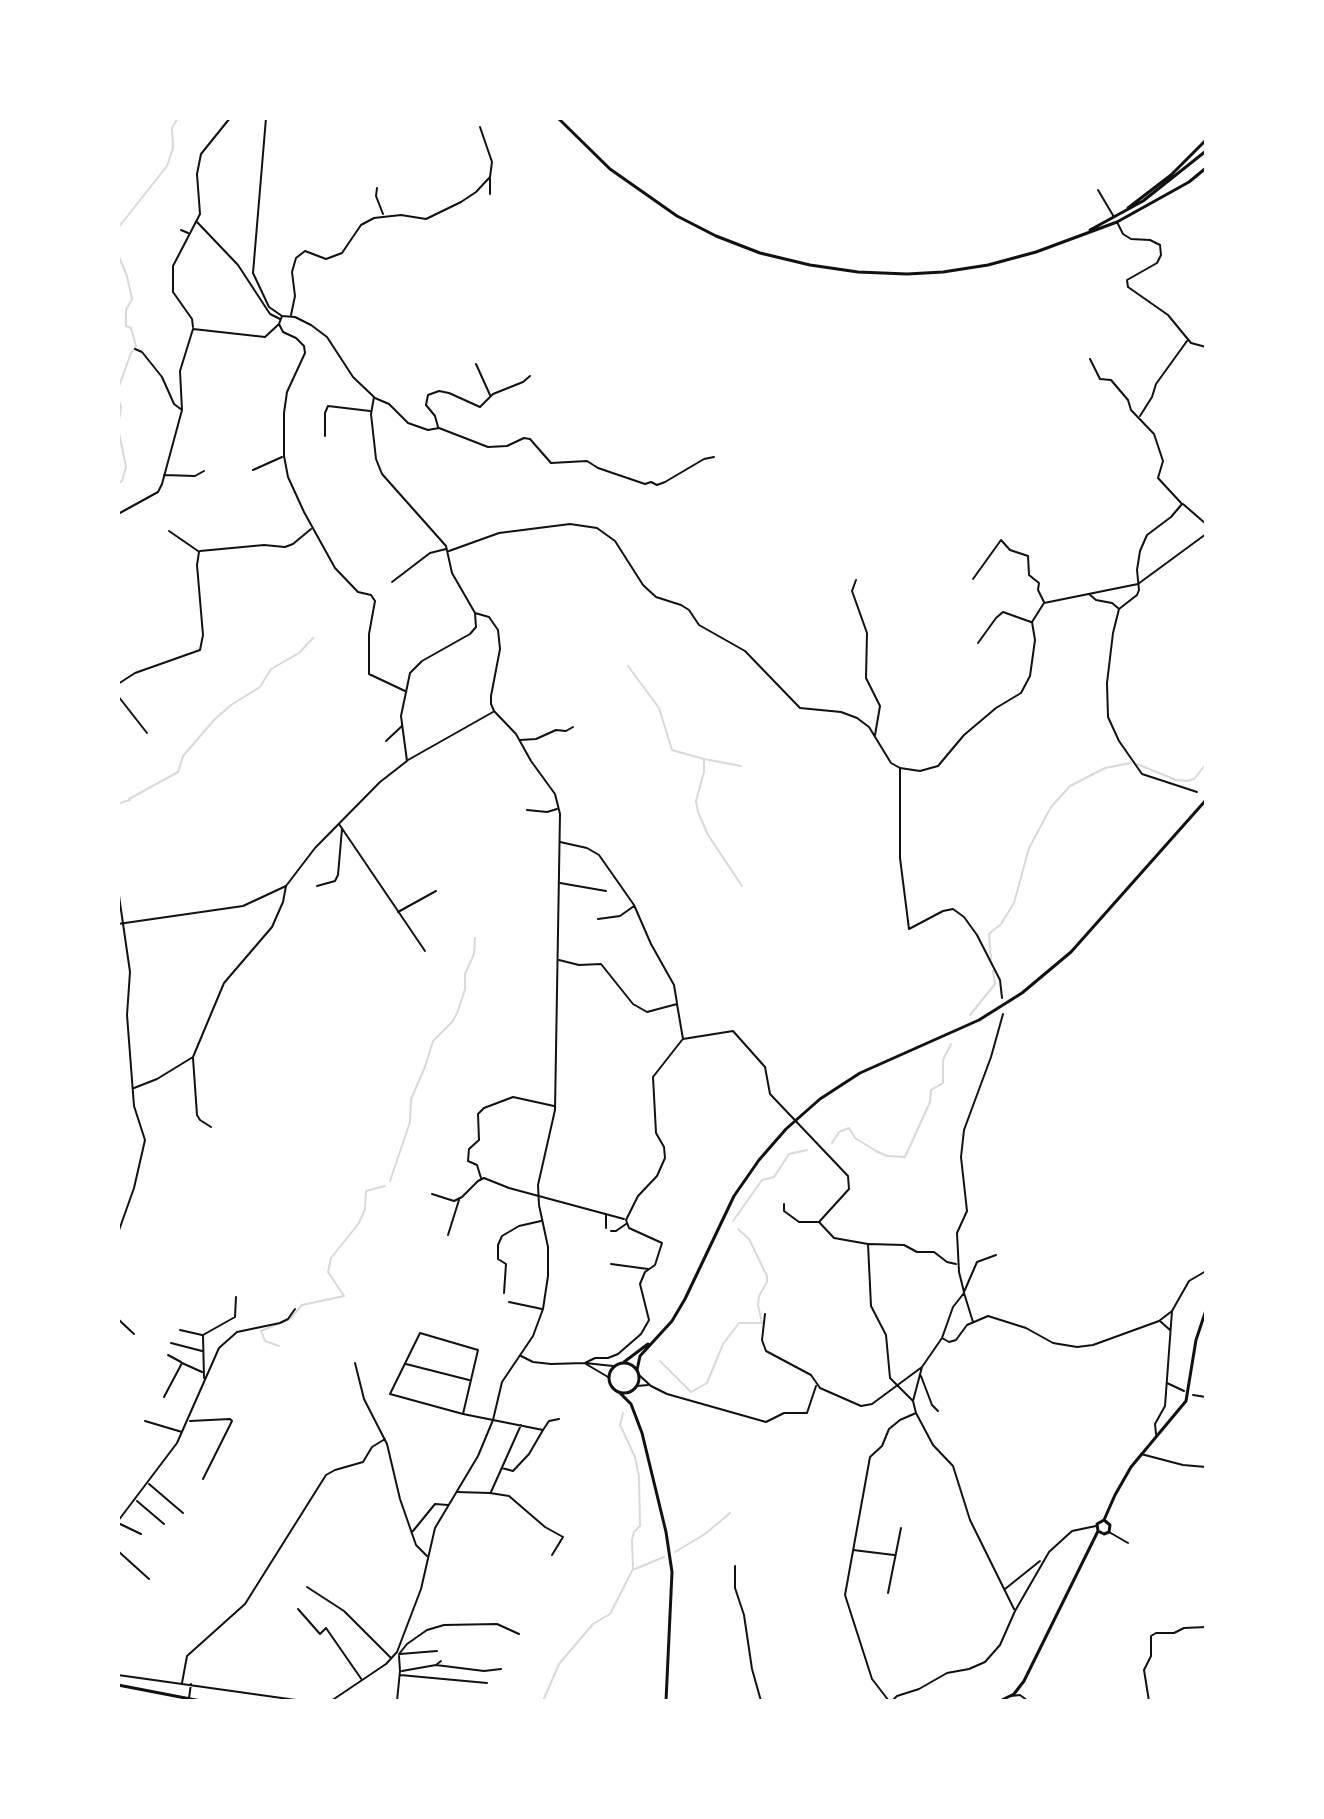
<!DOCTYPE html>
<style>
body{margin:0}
#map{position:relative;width:1324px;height:1819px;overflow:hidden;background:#fff;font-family:"IBM Plex Sans",sans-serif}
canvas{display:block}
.frame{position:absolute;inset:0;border:120px solid #fff;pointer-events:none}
</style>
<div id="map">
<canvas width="1324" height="1819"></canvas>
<div class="frame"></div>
</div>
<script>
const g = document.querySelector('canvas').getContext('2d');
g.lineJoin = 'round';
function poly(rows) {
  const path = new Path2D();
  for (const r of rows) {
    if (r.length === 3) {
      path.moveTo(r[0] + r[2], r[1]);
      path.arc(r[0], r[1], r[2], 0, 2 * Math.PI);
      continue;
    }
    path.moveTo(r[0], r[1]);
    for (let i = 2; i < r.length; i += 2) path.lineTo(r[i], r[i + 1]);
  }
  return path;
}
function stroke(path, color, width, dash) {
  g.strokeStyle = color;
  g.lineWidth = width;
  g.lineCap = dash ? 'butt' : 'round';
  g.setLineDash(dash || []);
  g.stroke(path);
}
const stream = poly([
 [118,228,167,166,173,148,172,128,178,118],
 [118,254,127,276,132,299,126,310,126,326,131,328,136,346,131,353,118,389],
 [118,397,121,407,118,427],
 [118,483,122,481,126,467,118,428],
 [628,666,659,708,672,750,704,759,704,772,696,801,698,812,708,835,742,886],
 [704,759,741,766],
 [1137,764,1176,780,1187,781,1194,779,1206,764],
 [118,807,120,803,130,800,129,799,178,772,183,756,214,720,231,705,260,687,271,669,299,653,313,638],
 [991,959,989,934,1001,924,1014,903,1029,848,1051,807,1070,786,1105,768,1131,763],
 [970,1015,995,984,993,971],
 [832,1143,839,1132,849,1128,855,1138,876,1151,887,1156,905,1157,930,1102,931,1090,943,1083,943,1060,951,1044],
 [390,1181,410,1122,411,1099,425,1067,433,1041,453,1021,458,1011,465,989,465,974,474,954,475,938],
 [733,1221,762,1180,774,1177,789,1154,807,1150],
 [279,1346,265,1341,261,1331,290,1319,302,1305,344,1296,328,1272,331,1258,359,1223,365,1209,366,1191,385,1186],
 [660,1361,691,1392,707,1383,723,1344,739,1323,762,1323,758,1305,759,1296,767,1282,767,1276,749,1239,738,1229],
 [675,1552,705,1534,730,1513],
 [635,1569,664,1557],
 [543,1701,559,1664,593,1624,610,1614,633,1569,632,1540,634,1532,640,1526,639,1477,635,1457,620,1425,623,1413]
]);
const minor = poly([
 [490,178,490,194],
 [377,188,376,196,383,214],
 [1098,190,1114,217],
 [197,222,238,265,270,314,280,319],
 [1117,222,1123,234,1131,239,1150,240,1160,245,1161,255,1157,263,1127,280,1128,287,1168,315,1191,343,1206,347],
 [181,230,188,233],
 [291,315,295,296,292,272,296,258,305,251,326,259,342,253,361,225,374,218,401,215,426,219,461,202,476,192,490,177,492,162,480,127],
 [279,324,283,332,296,338,304,346,305,353,287,392,284,413,284,456,288,477,304,512,335,568,358,592,371,595,375,601,369,634,369,674,405,691],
 [193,327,192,319,173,292,173,266,200,214,197,174,201,154,230,118],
 [135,349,142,352,162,377,174,404,182,410],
 [1090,359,1100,379,1111,380,1128,400,1131,410,1154,434,1163,461,1158,478,1182,504,1171,517,1147,535,1140,551,1137,570,1139,590,1137,595,1119,609,1113,633,1107,683,1108,717,1119,741,1142,774,1197,792],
 [476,364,490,395],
 [375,398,389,404,408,423,428,430,439,428,488,447,507,446,524,438,530,439,551,463,587,461,598,468,645,484,651,482,657,485,665,482,704,459,714,457],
 [1140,416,1152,397,1156,384,1187,341],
 [438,427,435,416,426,405,428,395,439,391,449,393,480,407,493,394,523,382,530,376],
 [325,436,325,413,328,406,370,411],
 [253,470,282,457],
 [164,475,195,476,204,471],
 [1183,504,1206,524],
 [118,514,158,492,162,484,182,410,180,371,193,329,265,337,279,324,282,316],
 [169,531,198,551],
 [200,551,264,545,285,547,293,544,311,529],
 [973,579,1001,540,1010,550,1028,556,1029,575,1039,583,1038,590,1044,602],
 [856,580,852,591,867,633,866,678,880,706,875,735],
 [392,582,430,553,446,549],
 [1089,594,1096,600,1112,603,1118,608],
 [978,643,996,618,1003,612,1031,622],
 [118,684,135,673,200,650,203,635,197,565,199,552],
 [118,696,147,733],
 [520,740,536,739,556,730,566,731,573,727],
 [386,741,402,726],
 [408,760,493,712],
 [900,768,900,858,909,929,943,911,953,909,964,917,977,935,1000,980,1002,998],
 [527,810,547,812,557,809],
 [339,824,425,951],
 [560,842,587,848,599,855,634,905,651,944,674,985,677,1003],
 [560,883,606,891],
 [317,886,335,881,338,875,342,829],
 [118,889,130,972,127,1015,134,1106,145,1140,134,1188,118,1233],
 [398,912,436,891],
 [598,919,620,916,634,906],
 [559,960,579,965,601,964,633,1004,647,1012,677,1004,683,1039,733,1031,765,1067,770,1094,848,1176,849,1189,819,1222,834,1238,868,1244,871,1306,886,1335,890,1378,913,1401],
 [193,1058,197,1115,200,1120,211,1127],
 [134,1088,157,1079,193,1057,224,983,272,927,283,902,286,886],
 [481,1178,477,1165,468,1161,469,1149,479,1140,478,1114,484,1108,513,1097,554,1106],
 [432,1194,454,1201,462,1197,478,1181,484,1178,509,1188,624,1219],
 [784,1204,784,1211,799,1222,818,1222],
 [606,1215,606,1228],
 [626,1220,638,1196,657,1176,665,1158,664,1147,656,1133,653,1077,682,1040],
 [611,1231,616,1231,626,1224],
 [448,1235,459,1200],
 [869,1244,904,1245,917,1252,934,1252,947,1262,956,1264],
 [611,1264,648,1269],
 [964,1292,959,1272,957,1233,967,1211,961,1157,964,1130,991,1057,1003,1014],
 [964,1292,977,1262,996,1255],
 [504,1293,506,1264,498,1259,498,1245,502,1236,519,1226,541,1221],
 [509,1302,542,1309],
 [765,1314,762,1340,766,1351,811,1375,820,1388,861,1406,872,1404,922,1367,942,1338,953,1307,964,1293,973,1322],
 [118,1319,134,1334],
 [1160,1321,1170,1330],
 [180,1330,202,1335],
 [942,1338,949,1342,956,1340,967,1325,988,1316,1026,1328,1053,1343,1077,1347,1093,1345,1159,1321,1172,1311],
 [171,1343,202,1351],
 [168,1355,181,1362],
 [521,1356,533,1362,551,1364,585,1363,613,1366],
 [355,1363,364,1399,387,1444,400,1499,416,1545,427,1556],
 [585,1363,595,1358,608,1358,618,1354,641,1334,649,1320,640,1284,645,1272,655,1265,662,1243,629,1228,626,1220],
 [406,1364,469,1380],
 [586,1364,608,1377],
 [922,1367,913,1401,916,1413,933,1445,953,1466,970,1520,1014,1609],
 [639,1375,651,1386,667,1394,766,1422,784,1413,807,1413,816,1386],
 [921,1376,932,1405,938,1411],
 [204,1378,203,1335,235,1317,236,1297],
 [1167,1383,1184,1391],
 [637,1386,648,1385],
 [1193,1395,1206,1397],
 [164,1397,182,1363,202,1372],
 [463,1414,478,1350,420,1333,390,1394,463,1414,543,1430,529,1454,513,1471,502,1468],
 [145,1421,182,1432],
 [190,1421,230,1419,232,1421,203,1479],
 [543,1430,549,1421,559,1419],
 [1156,1434,1155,1424,1165,1406,1172,1311,1189,1281,1206,1271],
 [1141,1454,1183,1465,1206,1467],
 [149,1484,183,1513],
 [457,1492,490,1493,509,1496,545,1527,563,1537,552,1555],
 [491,1492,521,1425],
 [137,1501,164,1524],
 [118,1521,177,1443,219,1348,237,1332,280,1323,288,1319,295,1309],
 [118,1523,141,1534],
 [413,1531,435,1504,448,1505],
 [1109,1532,1128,1543],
 [853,1550,894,1555],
 [118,1551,149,1579],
 [735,1566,735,1588,744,1615,752,1669,761,1701],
 [307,1587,344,1611,391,1658],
 [1005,1589,1040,1561],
 [888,1593,901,1528],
 [298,1609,320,1634,326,1628,362,1680],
 [399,1654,407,1644,427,1630,444,1625,497,1624,519,1634],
 [400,1654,437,1651],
 [436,1665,484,1671,501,1669],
 [402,1671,436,1665,441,1661],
 [118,1675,303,1701],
 [400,1675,487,1683],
 [182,1683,187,1656,245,1604,326,1475,335,1470,363,1462,372,1447,385,1439],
 [1011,1696,1020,1695,1028,1701],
 [189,1698,191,1684],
 [397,1701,400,1671,399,1656],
 [889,1701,872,1679,845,1595,870,1457,882,1446,889,1429,900,1420,916,1413],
 [892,1701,897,1696,919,1689,947,1673,969,1669,985,1662,1000,1645,1015,1611,1049,1552,1072,1531,1096,1526],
 [1149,1701,1144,1670,1151,1656,1151,1636,1156,1633,1174,1633,1184,1628,1206,1627]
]);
const tertiary = poly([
 [449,551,499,533,570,524,597,528,615,541,643,585,656,597,681,605,689,610,699,625,745,651,800,708,841,712,857,718,869,727,891,763,900,768,920,771,938,766,964,735,996,708,1021,693,1030,676,1035,640,1032,622,1044,603,1138,584,1206,534],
 [118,924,243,906,286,886,315,848,380,782,407,761,401,716,410,673,422,661,470,634,476,627,475,613,452,573,446,546,382,474,376,459,371,414,374,397,353,377,327,337,311,325,295,317,282,316,269,307,253,273,266,118],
 [331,1701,386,1664,397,1652,421,1589,435,1528,478,1456,493,1420,502,1382,533,1336,543,1309,548,1276,548,1247,539,1205,538,1185,555,1110,560,814,555,794,531,761,516,734,494,711,491,704,491,696,500,649,498,630,489,617,475,613]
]);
const secondary = poly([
 [624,1378,15],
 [620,1393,631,1404,642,1433,666,1532,672,1572,666,1701]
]);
const primary = poly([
 [1098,1531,1104,1534,1109,1532,1110,1525,1104,1520],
 [118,1685,201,1701],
 [1000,1701,1014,1694,1024,1681,1098,1531,1097,1524,1104,1520,1115,1495,1131,1467,1186,1401,1196,1340,1206,1310]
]);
const trunk = poly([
 [558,118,610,169,677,216,716,236,760,253,810,265,858,272,907,274,943,272,988,265,1036,252,1117,222,1189,182,1206,168],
 [1128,208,1171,175,1206,140],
 [1090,230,1143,201,1206,151],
 [624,1362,648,1344],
 [637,1370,640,1356,672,1321,685,1299,734,1196,759,1160,786,1129,820,1099,860,1073,979,1020,1022,993,1071,952,1206,800]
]);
stroke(stream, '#d9d9d9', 2);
stroke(minor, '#111', 2);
stroke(tertiary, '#111', 2);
stroke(secondary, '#111', 3);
stroke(primary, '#111', 3);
stroke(trunk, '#111', 3);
</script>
